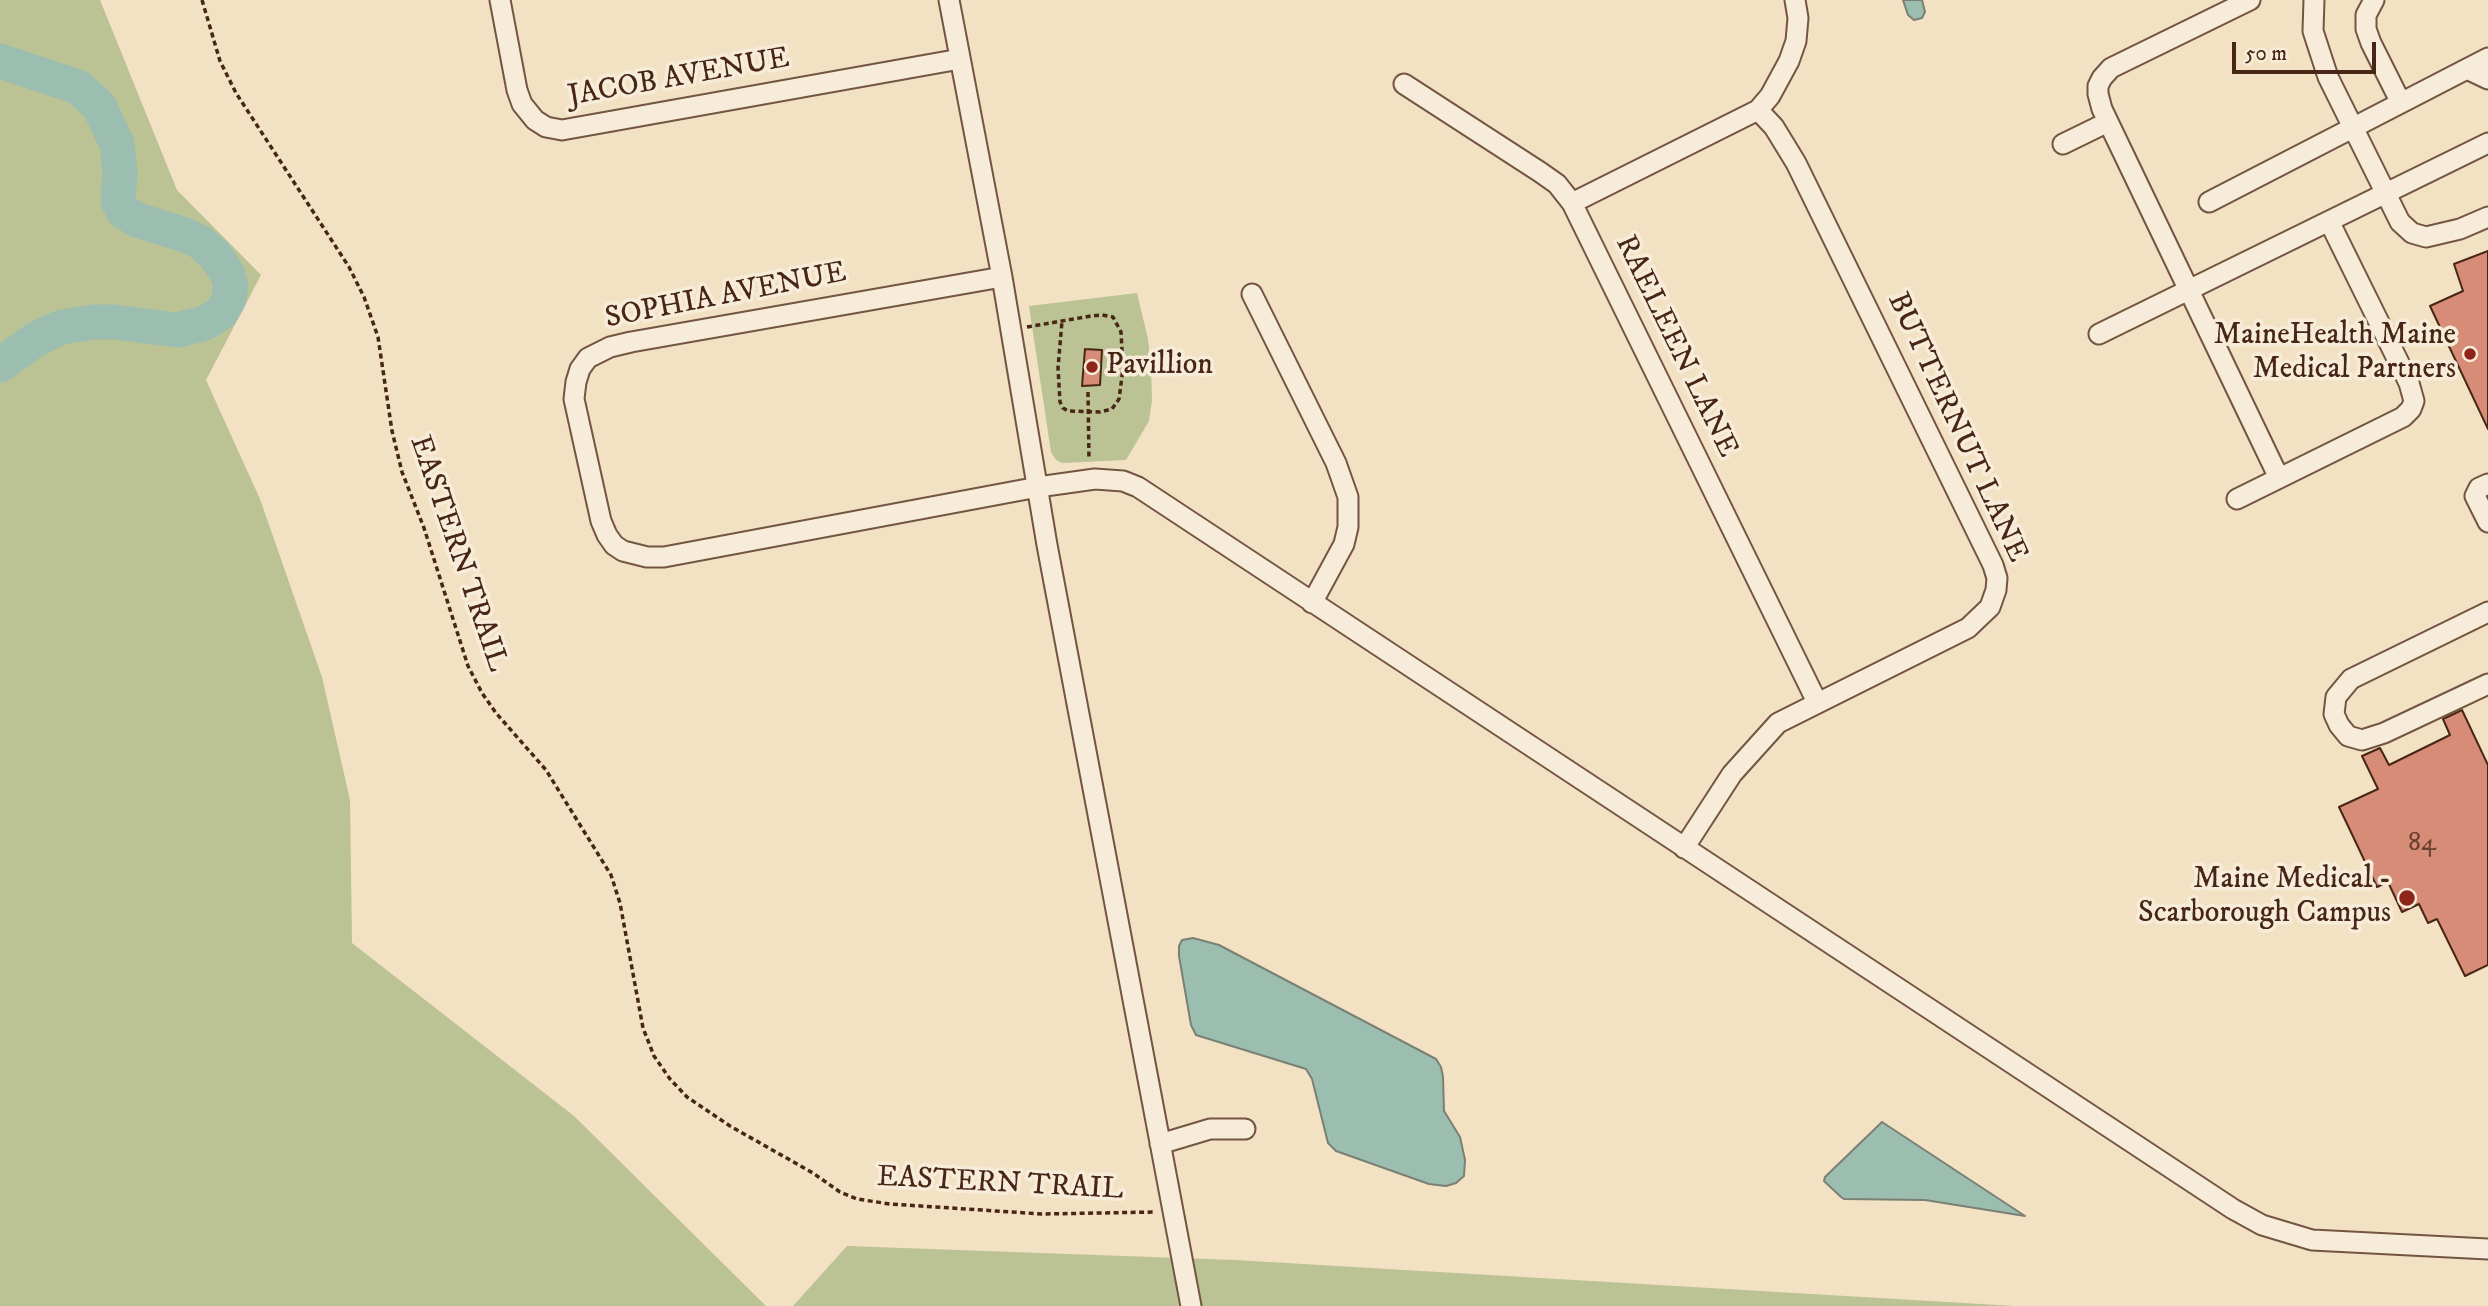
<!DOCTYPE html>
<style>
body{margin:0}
#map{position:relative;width:2488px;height:1306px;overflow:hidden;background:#f3e1c4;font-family:"IM FELL DW Pica",serif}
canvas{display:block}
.scale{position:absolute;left:2232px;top:42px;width:144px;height:32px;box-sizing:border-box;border:4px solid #482616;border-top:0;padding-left:9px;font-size:21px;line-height:24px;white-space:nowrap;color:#482616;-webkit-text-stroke:5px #f7ecd9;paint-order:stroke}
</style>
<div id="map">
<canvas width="2488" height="1306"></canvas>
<div class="scale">50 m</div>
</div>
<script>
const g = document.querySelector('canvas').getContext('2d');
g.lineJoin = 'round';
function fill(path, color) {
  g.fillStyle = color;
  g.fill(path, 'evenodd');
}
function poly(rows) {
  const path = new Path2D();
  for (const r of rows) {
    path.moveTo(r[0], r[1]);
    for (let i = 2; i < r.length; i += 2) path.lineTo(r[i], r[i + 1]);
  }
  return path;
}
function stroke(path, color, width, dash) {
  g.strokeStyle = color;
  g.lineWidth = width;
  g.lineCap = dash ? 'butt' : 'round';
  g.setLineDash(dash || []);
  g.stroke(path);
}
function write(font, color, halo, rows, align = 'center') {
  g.font = font + ' "IM FELL DW Pica",serif';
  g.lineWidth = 7;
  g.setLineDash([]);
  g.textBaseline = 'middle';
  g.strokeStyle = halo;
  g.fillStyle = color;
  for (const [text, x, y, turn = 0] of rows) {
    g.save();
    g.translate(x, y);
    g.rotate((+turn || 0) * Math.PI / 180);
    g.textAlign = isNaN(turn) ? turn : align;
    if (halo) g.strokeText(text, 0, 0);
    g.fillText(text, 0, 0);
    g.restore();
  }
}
const green = poly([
 [0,0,100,0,177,190,261,275,206,380,260,499,322,677,350,800,352,943,574,1116,766,1306,0,1306],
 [1137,293,1148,339,1151,367,1152,400,1149,421,1126,460,1062,463,1056,460,1051,452,1029,306],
 [847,1246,1235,1260,2015,1306,793,1306]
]);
const water = poly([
 [1903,0,1922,0,1925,12,1922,18,1914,20,1908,15,1903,0],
 [1193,938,1219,945,1436,1059,1441,1067,1443,1077,1444,1111,1460,1137,1465,1160,1464,1176,1456,1183,1446,1186,1429,1184,1336,1151,1328,1143,1312,1079,1306,1069,1196,1035,1191,1025,1179,956,1179,946,1182,940,1193,938],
 [1882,1122,2025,1216,1925,1200,1844,1199,1841,1197,1824,1181,1825,1177,1882,1122]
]);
const river = poly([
 [0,61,78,87,99,106,117,144,120,172,118,201,123,211,137,220,185,235,200,242,215,255,227,273,231,286,228,301,221,313,205,323,178,330,114,322,93,322,62,327,36,339,0,365]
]);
const building = poly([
 [2488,251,2488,429,2430,306,2463,291,2454,264,2488,251],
 [1085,349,1102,350,1100,385,1082,386,1085,349],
 [2462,710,2488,765,2488,965,2465,976,2437,919,2428,923,2419,904,2402,912,2388,882,2377,887,2339,807,2378,789,2362,756,2380,748,2389,765,2450,735,2443,719,2462,710]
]);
const path = poly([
 [202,0,220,61,236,93,349,267,364,297,378,337,392,431,402,472,424,528,468,666,482,693,496,713,546,770,611,875,620,903,643,1028,654,1056,670,1079,687,1097,730,1126,813,1173,840,1192,857,1199,890,1204,1042,1214,1155,1212],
 [1027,327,1091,316,1102,315,1113,317,1121,332,1123,369,1119,399,1112,409,1100,412,1068,411,1063,408,1060,402,1058,368,1062,321],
 [1088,392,1089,460]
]);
const minor = poly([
 [500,0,517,90,522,104,535,120,546,127,562,130,960,59],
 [949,0,1002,277,1047,545,1191,1306],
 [2250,0,2111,68,2102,78,2098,86,2098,94,2102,109,2279,478],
 [2314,0,2313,31,2328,77,2400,222,2412,233,2426,237,2460,229,2488,217],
 [2374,0,2366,15,2366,29,2371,43,2401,103],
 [2467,69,2488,79],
 [1404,84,1540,172,1557,184,1572,203,1817,702],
 [2063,144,2108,122],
 [2209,202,2488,58],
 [1572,203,1758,110,1770,96,1789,61,1796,41,1798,18,1795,0],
 [1002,277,631,342,610,347,588,358,580,369,576,382,574,399,601,521,607,535,614,545,623,551,647,557,664,557,1038,487,1095,479,1123,481,1138,487,2233,1209,2262,1225,2312,1240,2488,1249],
 [1252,294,1336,463,1348,497,1348,527,1344,544,1312,603],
 [2099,334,2488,143],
 [2488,484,2479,488,2475,496,2488,522],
 [2237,499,2403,417,2411,409,2414,401,2409,383,2329,221],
 [2488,612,2351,679,2336,697,2334,714,2339,725,2348,736,2362,740,2384,733,2488,684],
 [1684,848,1732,774,1778,723,1968,628,1990,607,1996,590,1997,578,1993,565,1796,163,1774,127,1758,110],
 [1160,1144,1210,1129,1245,1129]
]);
const markers = [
 [2470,354,7,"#8f2418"],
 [1092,367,7,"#8f2418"],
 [2407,898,9,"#8f2418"]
];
const numberNames = [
 ["84",2422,845]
];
const streetNames = [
 ["JACOB AVENUE",679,79,-10],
 ["SOPHIA AVENUE",726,297,-11],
 ["RAELEEN LANE",1675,347,64],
 ["BUTTERNUT LANE",1956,428,65],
 ["EASTERN TRAIL",457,554,71],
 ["EASTERN TRAIL",1000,1185,3]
];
const poiNames = [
 ["MaineHealth Maine",2456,337],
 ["Medical Partners",2456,371],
 ["Pavillion",1106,367,"left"],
 ["Maine Medical -",2391,881],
 ["Scarborough Campus",2391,915]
];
fill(green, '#bbc294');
fill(water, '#9bbeb1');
stroke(water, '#7a8173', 2);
stroke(river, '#9bbeb1', 35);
fill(building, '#d68c77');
stroke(building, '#482616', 2);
stroke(minor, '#735542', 23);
stroke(path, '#482616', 3.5, [5, 3.5]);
stroke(minor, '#f7ecd9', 19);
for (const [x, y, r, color] of markers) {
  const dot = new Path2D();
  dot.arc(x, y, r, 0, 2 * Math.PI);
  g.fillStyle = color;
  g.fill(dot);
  stroke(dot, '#f7ecd9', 2.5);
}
write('26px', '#6c402e', null, numberNames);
write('30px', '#482616', '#f7ecd9', streetNames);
write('30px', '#482616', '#f7ecd9', poiNames, 'right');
</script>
